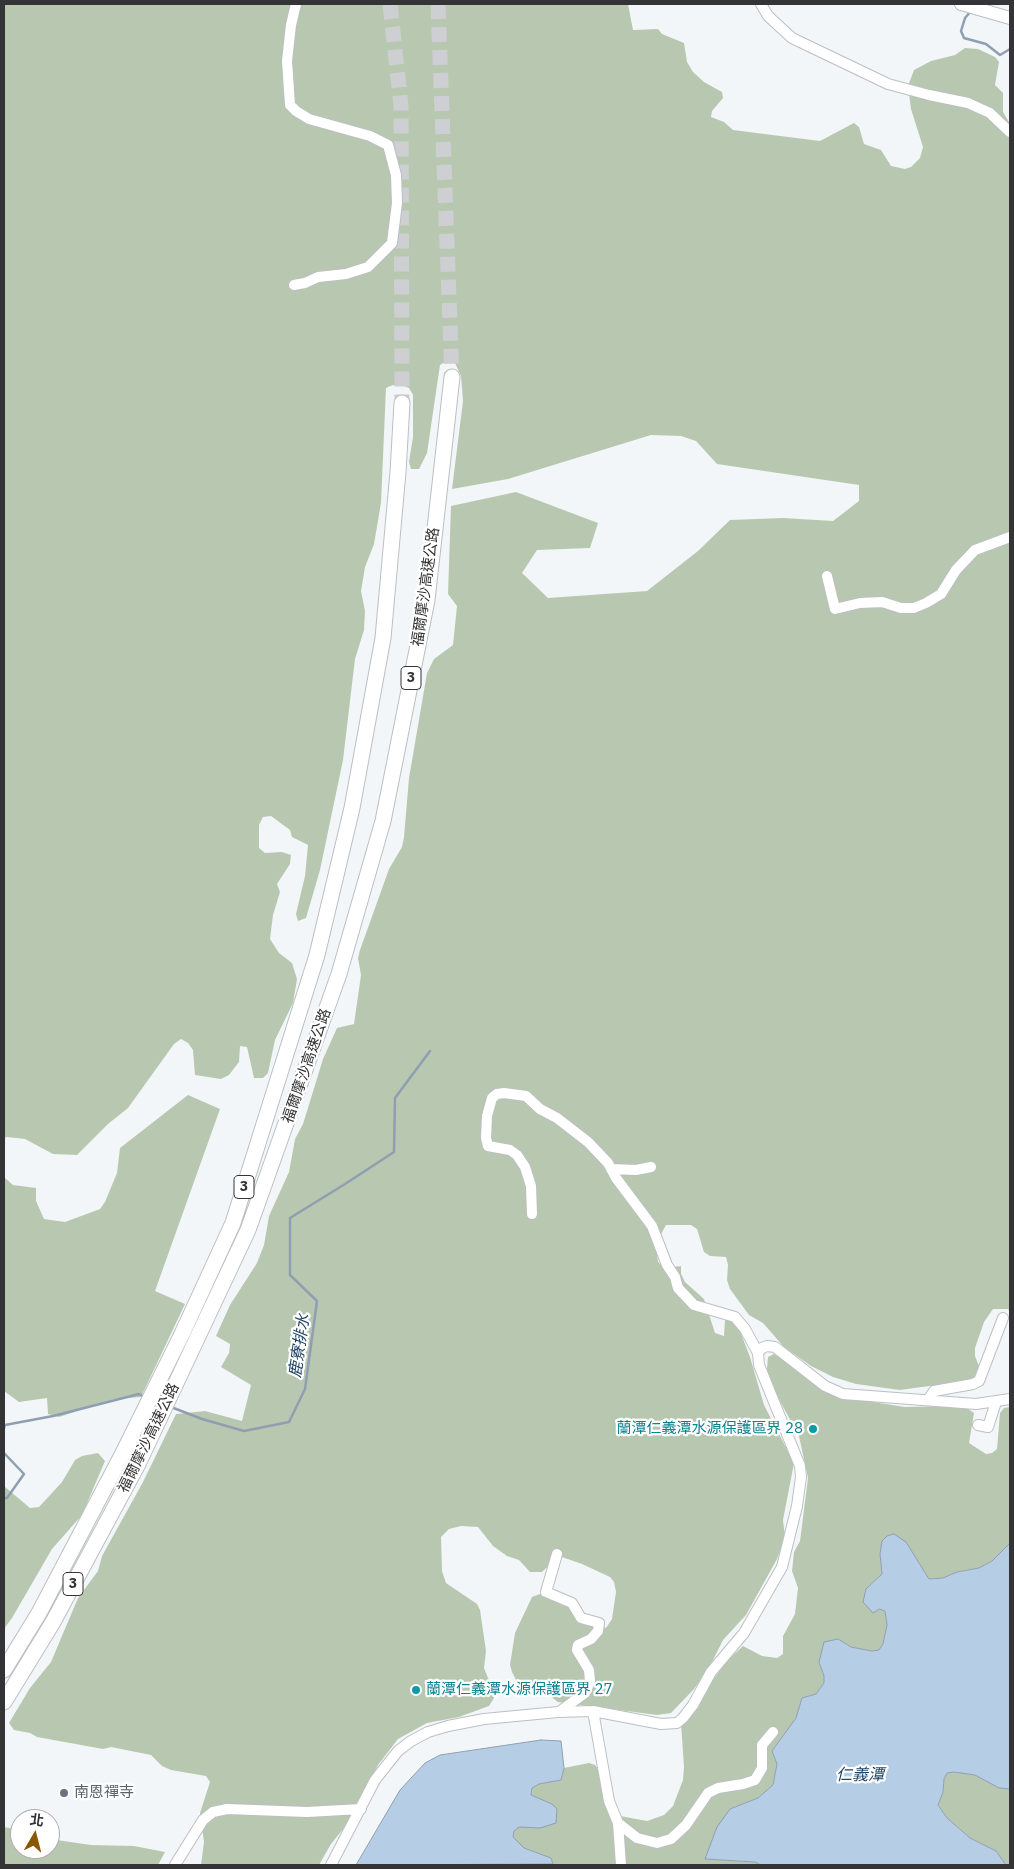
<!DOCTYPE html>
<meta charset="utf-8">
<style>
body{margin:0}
#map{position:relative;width:1014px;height:1869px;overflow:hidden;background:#f3f6f9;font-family:"IBM Plex Sans","Noto Sans TC",sans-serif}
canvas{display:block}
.frame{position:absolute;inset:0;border:5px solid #343436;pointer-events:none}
.north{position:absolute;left:10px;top:1809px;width:50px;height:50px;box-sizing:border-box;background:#fff;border:1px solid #aeaeaf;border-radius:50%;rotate:8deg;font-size:14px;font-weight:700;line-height:20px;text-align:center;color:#343436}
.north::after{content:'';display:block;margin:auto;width:18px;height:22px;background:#8a5802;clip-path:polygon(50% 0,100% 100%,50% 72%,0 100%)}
</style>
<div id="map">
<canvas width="1014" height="1869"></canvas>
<div class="frame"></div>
<div class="north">北</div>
</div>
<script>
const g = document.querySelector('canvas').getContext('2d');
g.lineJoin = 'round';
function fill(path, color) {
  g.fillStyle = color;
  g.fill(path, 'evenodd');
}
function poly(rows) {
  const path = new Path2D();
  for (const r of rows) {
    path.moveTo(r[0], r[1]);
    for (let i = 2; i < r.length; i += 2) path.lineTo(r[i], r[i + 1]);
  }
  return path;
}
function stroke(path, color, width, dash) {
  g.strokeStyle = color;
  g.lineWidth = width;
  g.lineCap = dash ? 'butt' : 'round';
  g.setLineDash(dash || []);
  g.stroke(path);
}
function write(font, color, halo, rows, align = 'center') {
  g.font = font + ' "IBM Plex Sans","Noto Sans TC",sans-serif';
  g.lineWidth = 4.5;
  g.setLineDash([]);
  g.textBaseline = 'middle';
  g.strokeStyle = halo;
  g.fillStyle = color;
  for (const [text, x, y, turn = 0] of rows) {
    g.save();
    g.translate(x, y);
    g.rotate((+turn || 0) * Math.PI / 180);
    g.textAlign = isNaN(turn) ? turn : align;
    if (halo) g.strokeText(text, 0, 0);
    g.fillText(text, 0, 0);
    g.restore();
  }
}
const green = poly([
 [4,4,628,4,633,30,658,29,662,34,684,43,687,62,693,72,704,82,722,92,723,98,712,111,711,117,724,122,733,130,820,141,854,123,859,127,864,144,881,150,891,166,905,169,911,167,920,158,923,147,911,109,908,86,914,70,931,61,955,55,965,48,978,49,995,57,999,62,995,85,1003,93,1003,112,1010,124,1010,1312,1008,1309,993,1309,984,1322,975,1348,975,1356,981,1371,980,1379,900,1390,856,1384,833,1377,811,1366,784,1347,763,1323,749,1315,730,1289,727,1280,728,1265,726,1257,710,1256,704,1252,697,1229,691,1225,666,1225,659,1238,657,1255,658,1262,665,1268,681,1266,681,1274,685,1282,704,1299,715,1333,724,1336,725,1320,729,1313,735,1318,750,1357,764,1405,794,1463,783,1520,785,1537,777,1559,746,1615,723,1640,709,1668,694,1689,671,1713,657,1715,558,1702,539,1688,516,1680,512,1672,510,1665,515,1633,532,1597,540,1594,563,1600,575,1612,606,1628,612,1619,616,1592,614,1582,610,1577,582,1564,559,1556,542,1572,530,1572,519,1560,507,1556,493,1546,478,1527,461,1526,449,1529,441,1537,442,1571,446,1583,477,1604,480,1610,486,1651,484,1668,493,1690,494,1698,489,1706,459,1717,427,1723,398,1739,378,1765,351,1819,331,1844,319,1865,201,1865,204,1842,200,1813,210,1782,206,1776,171,1770,162,1766,151,1755,111,1747,103,1749,37,1737,30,1733,14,1730,9,1723,30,1688,51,1662,78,1598,98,1571,102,1556,143,1482,176,1414,205,1411,242,1421,251,1385,221,1367,229,1353,230,1344,216,1336,230,1305,257,1263,264,1245,269,1216,289,1172,295,1139,303,1124,323,1059,337,1028,354,1024,361,975,358,958,360,950,389,869,402,847,404,837,409,778,427,673,434,659,453,645,457,606,448,594,451,506,516,492,598,523,590,548,537,550,522,573,548,598,647,591,698,551,730,520,783,518,833,521,859,501,859,485,717,464,696,441,681,436,651,435,508,479,452,489,463,401,461,376,454,361,447,361,440,365,427,453,419,469,411,469,409,462,413,437,413,395,409,388,402,385,393,385,386,388,381,503,374,544,365,567,361,591,365,611,364,630,355,659,343,760,320,870,306,918,298,921,296,914,305,876,308,845,292,837,290,830,271,816,263,817,259,825,259,848,265,853,282,852,291,855,290,864,277,884,280,892,273,915,270,939,279,953,292,963,297,979,293,1003,275,1040,268,1073,263,1078,254,1078,247,1047,240,1046,239,1062,229,1075,221,1079,195,1075,193,1050,188,1043,181,1039,174,1044,128,1108,108,1124,77,1155,53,1154,25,1139,7,1137,4,1138],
 [188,1095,220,1109,155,1291,185,1304,141,1397,115,1399,59,1417,48,1414,47,1398,19,1402,4,1391,4,1177,13,1185,36,1188,36,1201,44,1219,65,1222,100,1209,105,1202,117,1173,120,1148],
 [774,1354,819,1383,854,1399,905,1407,955,1406,968,1409,974,1413,969,1443,986,1454,992,1453,997,1449,1000,1413,1004,1408,1010,1407,1010,1543,992,1561,979,1568,957,1572,943,1578,929,1579,906,1542,880,1554,882,1574,866,1589,878,1609,885,1611,887,1625,883,1644,879,1650,872,1651,851,1647,838,1639,819,1662,824,1676,824,1683,816,1694,802,1698,796,1718,772,1751,777,1764,773,1785,758,1798,730,1809,706,1859,755,1862,761,1865,549,1865,553,1864,551,1858,524,1848,513,1838,514,1831,519,1826,540,1828,552,1804,531,1795,532,1788,539,1784,561,1780,564,1768,589,1763,595,1765,599,1770,620,1816,647,1821,664,1815,673,1806,683,1780,684,1767,681,1723,701,1695,729,1659,743,1646,762,1656,777,1658,783,1654,783,1636,795,1614,798,1588,792,1571,794,1552,800,1541,808,1478,799,1436,769,1381,767,1369,768,1357],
 [98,1453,105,1461,82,1515,52,1549,12,1618,4,1629,4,1486,30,1508,39,1507,62,1482,75,1460,82,1456],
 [954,1772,975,1775,999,1788,1010,1789,1010,1865,1006,1865,996,1851,970,1838,947,1818,938,1805,943,1792,944,1779,947,1773],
 [4,1827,20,1830,20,1849,50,1849,50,1839,91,1845,134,1846,165,1852,158,1865,4,1865]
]);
const water = poly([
 [894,1534,906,1542,929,1579,943,1578,957,1572,979,1568,992,1561,1010,1543,1010,1789,999,1788,975,1775,954,1772,947,1773,944,1779,943,1792,938,1805,947,1818,970,1838,996,1851,1006,1865,761,1865,755,1862,705,1859,717,1827,730,1809,758,1798,773,1785,777,1764,772,1751,796,1718,802,1698,816,1694,824,1683,824,1676,819,1662,824,1642,838,1639,851,1647,872,1651,879,1650,883,1644,887,1625,885,1611,879,1609,873,1613,863,1602,866,1589,882,1574,880,1554,882,1541,887,1536,894,1534],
 [541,1740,561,1741,564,1768,561,1780,539,1784,532,1788,531,1795,552,1804,557,1809,556,1823,540,1828,519,1827,514,1831,513,1837,524,1848,551,1858,553,1864,356,1865,400,1790,425,1763,440,1755,541,1740]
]);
const stream = poly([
 [971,11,965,18,961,31,964,38,986,44,1000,55,1010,49],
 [171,1407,202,1419,244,1431,289,1422,305,1389,317,1301,290,1275,290,1218,345,1184,394,1152,395,1098,430,1051],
 [4,1428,5,1425,53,1416,139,1394,145,1397],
 [4,1453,24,1474,7,1498,4,1498]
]);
const highwayTunnel = poly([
 [390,4,401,106,402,403],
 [438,4,452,377]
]);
const minor = poly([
 [761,4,768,16,792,38,888,84,929,95,968,103,990,113,1010,132],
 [294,285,305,283,318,277,346,274,368,267,392,243,397,203,396,175,388,145,370,136,309,119,296,111,290,105,287,61,291,25,296,4],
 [827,576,835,609,860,603,882,602,901,608,914,608,926,603,941,594,956,570,975,550,1010,537],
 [611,1169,636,1170,651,1167],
 [532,1214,531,1186,525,1167,517,1155,510,1150,488,1146,486,1138,487,1116,492,1098,497,1094,504,1093,526,1096,540,1109,557,1118,588,1142,608,1163,616,1178,652,1226,667,1265,675,1277,678,1288,694,1305,735,1317,745,1329,758,1353],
 [928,1400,934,1391,973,1384,979,1381,1003,1318],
 [978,1425,988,1427,996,1402],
 [557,1554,546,1592,572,1603,581,1618,599,1623,598,1631,591,1639,578,1645,577,1650,589,1670,590,1681,585,1693,559,1712],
 [593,1711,609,1801,618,1823,637,1838,657,1843,671,1839,686,1825,708,1793,718,1788,743,1784,755,1780,762,1768,762,1745,773,1732],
 [618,1823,621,1865],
 [175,1865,203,1820,213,1812,227,1809,307,1812,361,1809],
 [331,1865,375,1780,398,1751,411,1741,428,1732,448,1726,484,1719,558,1712,593,1711,661,1724,677,1723,683,1718,693,1705,711,1672,744,1633,782,1567,797,1506,801,1477,800,1466,759,1365,758,1353,762,1348,767,1346,775,1347,825,1386,843,1394,976,1404,1010,1399]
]);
const major = poly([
 [961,4,1010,18]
]);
const highway = poly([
 [4,1670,39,1613,122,1455,182,1334,233,1223,259,1140,317,955,352,808,383,638,398,472,402,403],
 [4,1702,53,1622,138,1464,248,1230,339,974,383,821,427,600,452,377]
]);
const markers = [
 [813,1429,5,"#0f9aa8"],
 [416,1690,5,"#0f9aa8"],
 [64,1793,5,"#6b7280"]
];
const shields = [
 [411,678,20],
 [244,1187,20],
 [73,1584,20]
];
const shieldNames = [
 ["3",411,678],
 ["3",244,1187],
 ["3",73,1584]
];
const streetNames = [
 ["福爾摩沙高速公路",426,587,-82],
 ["福爾摩沙高速公路",307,1066,-71],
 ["福爾摩沙高速公路",149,1438,-64]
];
const cultureNames = [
 ["蘭潭仁義潭水源保護區界 28",803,1429],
 ["蘭潭仁義潭水源保護區界 27",426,1690,"left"]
];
const worshipNames = [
 ["南恩禪寺",74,1793]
];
const waterNames = [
 ["鹿寮排水",300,1346,-82],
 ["仁義潭",860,1775]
];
fill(green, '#b8c8b0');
fill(water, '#b6cde6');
stroke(water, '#8f9fb1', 1);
stroke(stream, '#8f9fb1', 2.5);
stroke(highwayTunnel, '#cdcfd2', 15, [15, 8]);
stroke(minor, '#bcbfc2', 12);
stroke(major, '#bcbfc2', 14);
stroke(highway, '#bcbfc2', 17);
stroke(minor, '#fff', 10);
stroke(major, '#fff', 12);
stroke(highway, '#fff', 15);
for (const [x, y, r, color] of markers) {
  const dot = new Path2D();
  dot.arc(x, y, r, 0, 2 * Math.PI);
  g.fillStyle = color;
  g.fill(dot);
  stroke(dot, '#fff', 2);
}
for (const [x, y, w] of shields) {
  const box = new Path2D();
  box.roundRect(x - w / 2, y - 11.5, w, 23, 4);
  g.fillStyle = '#fff';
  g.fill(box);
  stroke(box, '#343436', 1);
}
write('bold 14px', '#343436', null, shieldNames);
write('15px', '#343436', '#fff', streetNames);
write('15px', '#0d838f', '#fff', cultureNames, 'right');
write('15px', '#5b616d', '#fff', worshipNames, 'left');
write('italic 16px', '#1e4365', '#fff', waterNames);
</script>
